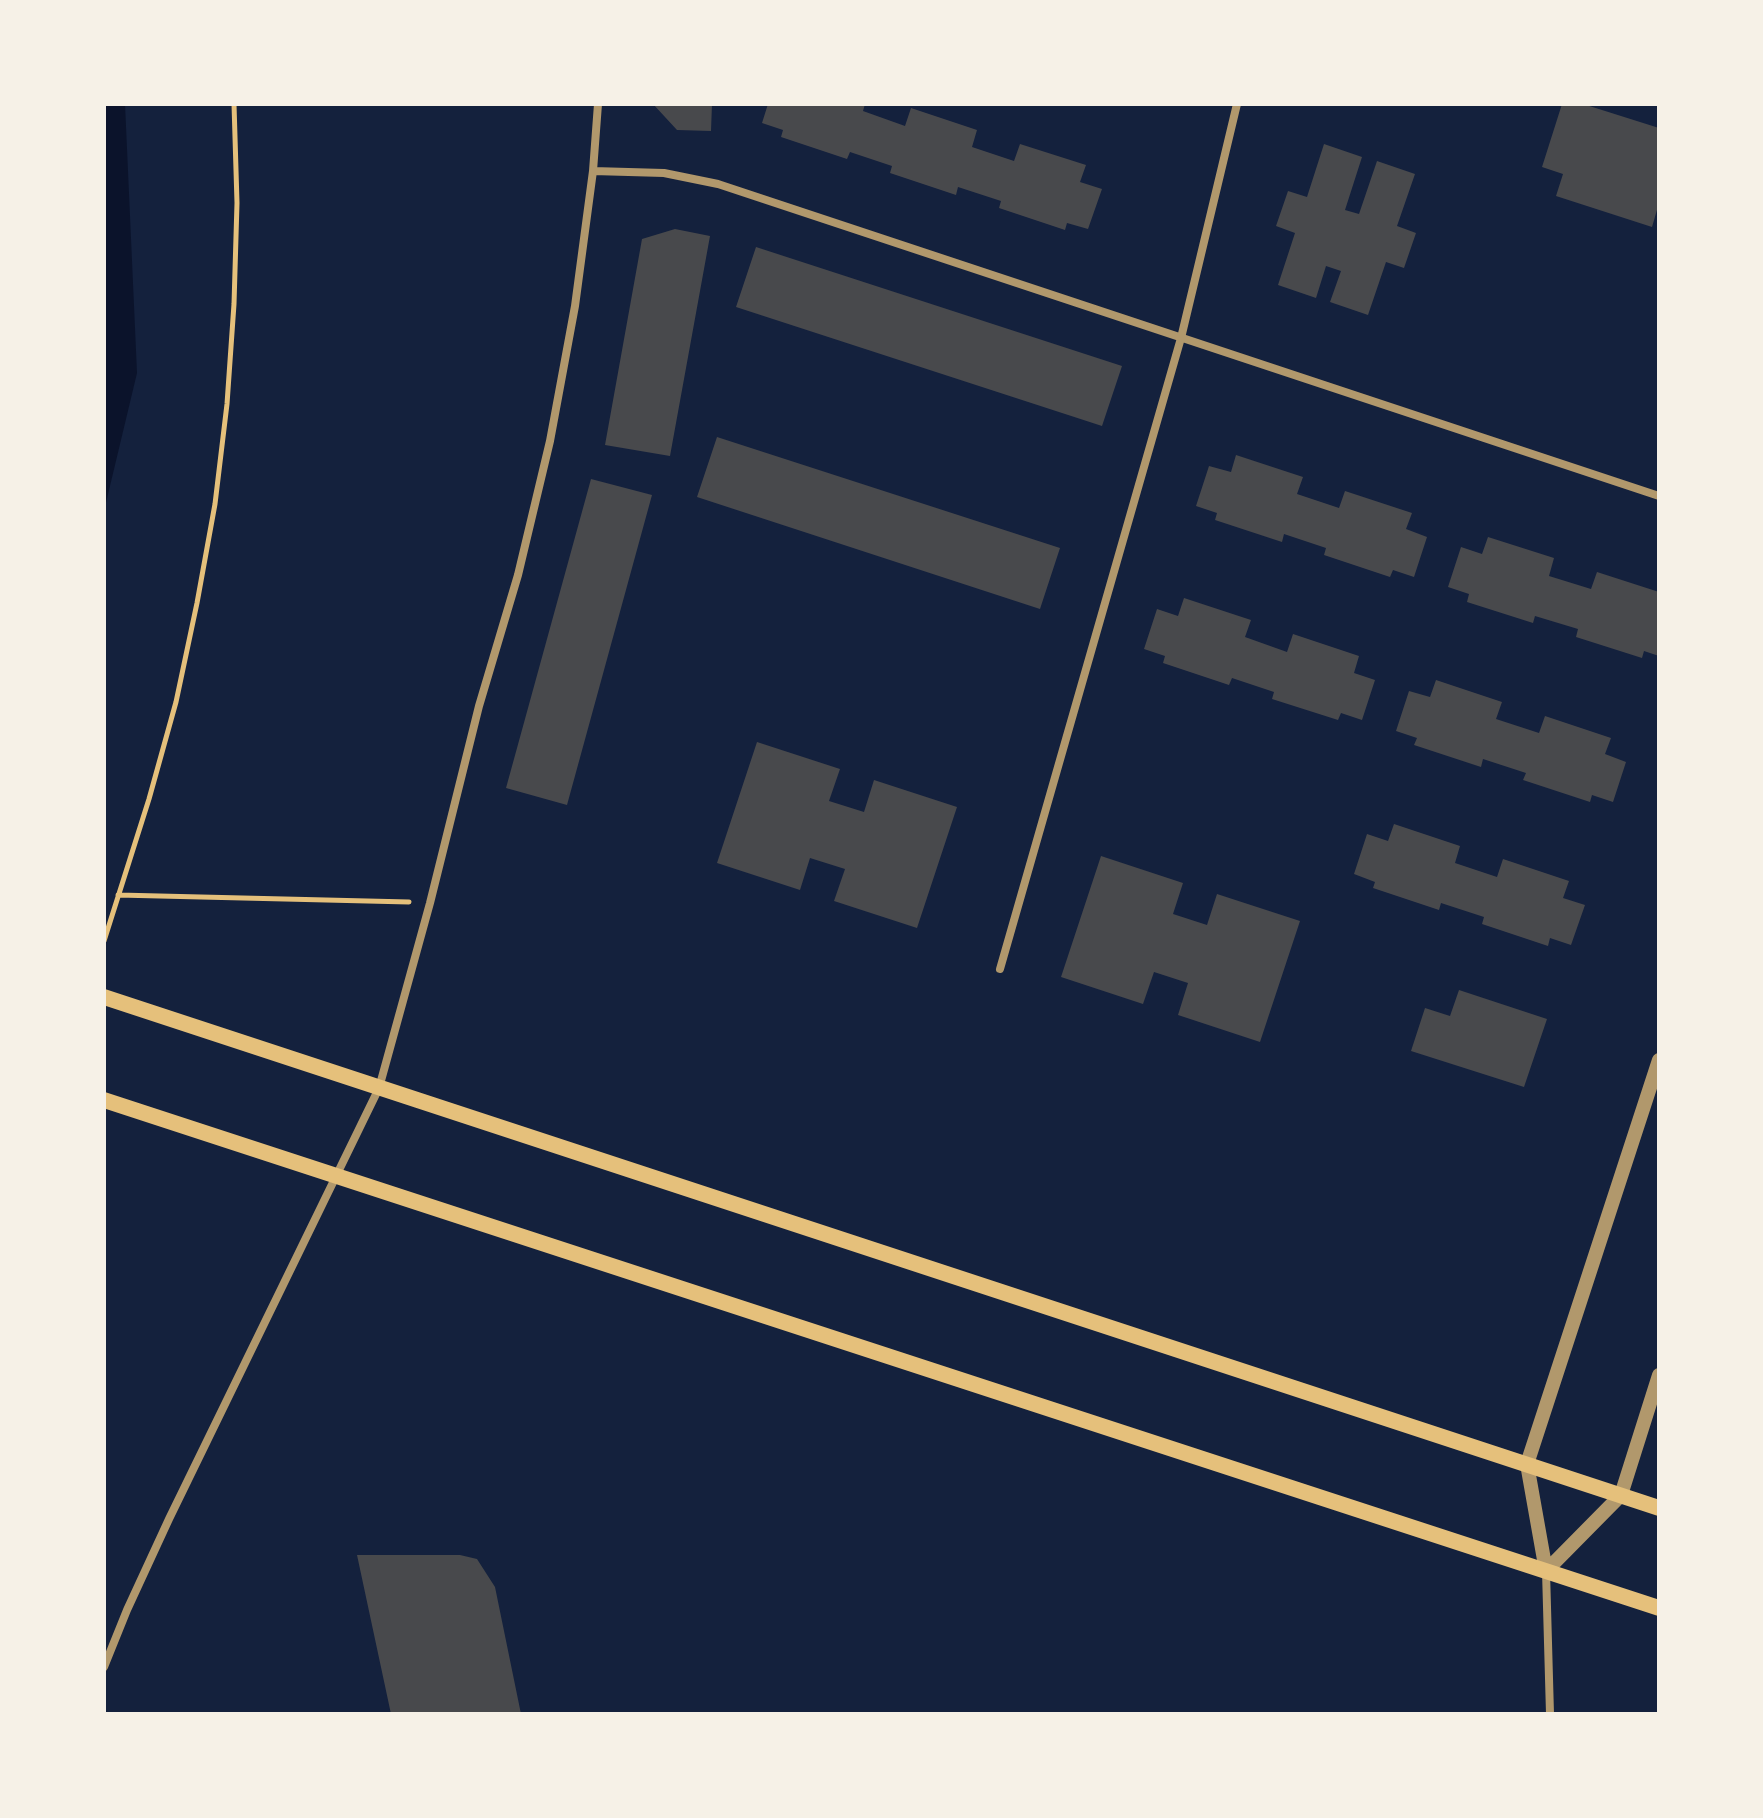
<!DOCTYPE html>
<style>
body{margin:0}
#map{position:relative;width:1763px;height:1818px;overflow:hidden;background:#14213d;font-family:"DejaVu Sans",sans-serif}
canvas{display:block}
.frame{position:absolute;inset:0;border:106px solid #f6f1e7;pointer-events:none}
</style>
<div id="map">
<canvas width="1763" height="1818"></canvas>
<div class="frame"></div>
</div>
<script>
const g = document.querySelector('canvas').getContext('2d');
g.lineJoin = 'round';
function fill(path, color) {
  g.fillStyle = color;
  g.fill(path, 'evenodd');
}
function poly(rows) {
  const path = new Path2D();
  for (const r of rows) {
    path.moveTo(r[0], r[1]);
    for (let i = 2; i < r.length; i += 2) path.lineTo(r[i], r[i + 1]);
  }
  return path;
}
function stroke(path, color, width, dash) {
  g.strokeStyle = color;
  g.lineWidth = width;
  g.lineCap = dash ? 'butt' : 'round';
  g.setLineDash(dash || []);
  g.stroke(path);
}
const water = poly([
 [104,104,125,104,137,373,104,511]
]);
const building = poly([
 [653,104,712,104,711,131,677,130],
 [768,104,865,104,863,111,905,126,911,108,977,130,972,147,1014,161,1020,144,1086,165,1080,182,1102,189,1088,229,1067,223,1065,230,999,208,1001,201,958,187,956,195,890,173,892,166,850,152,847,159,781,137,783,130,762,123],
 [1562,104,1583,104,1659,128,1659,203,1652,227,1556,196,1563,174,1542,167],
 [1324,144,1362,157,1345,210,1359,214,1377,161,1415,174,1397,226,1416,233,1404,268,1386,262,1368,315,1330,302,1341,271,1326,266,1316,298,1278,285,1295,233,1276,226,1288,191,1307,197],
 [675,229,710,236,670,456,605,445,642,239],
 [756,247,1122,366,1102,426,736,307],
 [717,437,1060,548,1040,609,697,497],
 [1236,455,1303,477,1297,494,1339,508,1345,491,1412,513,1406,529,1427,537,1414,577,1393,570,1390,577,1324,555,1326,548,1284,534,1282,542,1215,520,1217,513,1196,506,1209,466,1231,472],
 [591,479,652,495,567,805,506,788],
 [1488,537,1554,558,1549,576,1591,589,1597,572,1659,592,1657,611,1659,611,1659,656,1644,651,1642,658,1576,637,1578,629,1535,616,1533,623,1467,602,1469,594,1448,587,1461,547,1482,554],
 [1184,598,1251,620,1245,637,1287,652,1293,634,1359,656,1354,673,1375,680,1362,720,1341,713,1338,720,1272,699,1274,692,1232,678,1229,685,1163,663,1165,656,1144,649,1157,609,1178,616],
 [1436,680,1502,702,1496,719,1539,733,1545,716,1611,738,1605,754,1626,762,1613,802,1592,795,1590,802,1523,780,1526,773,1483,759,1481,767,1414,745,1417,738,1396,731,1409,691,1430,697],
 [757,742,840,769,829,801,864,812,874,780,957,807,917,928,834,901,845,869,810,858,800,890,717,863],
 [1394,824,1460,846,1455,863,1497,877,1503,859,1569,881,1563,898,1585,905,1571,945,1550,938,1548,946,1482,924,1484,917,1441,903,1439,910,1373,888,1375,882,1354,874,1367,834,1388,841],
 [1101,856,1183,883,1173,914,1207,925,1217,894,1300,921,1260,1042,1178,1015,1188,983,1154,972,1143,1004,1061,977],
 [1459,990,1547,1019,1524,1087,1411,1051,1425,1008,1450,1016],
 [357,1555,460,1555,477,1559,495,1587,521,1714,391,1714]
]);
const path = poly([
 [118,895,409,902],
 [104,941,149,799,176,702,197,603,215,504,227,404,234,304,237,203,234,104]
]);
const minor = poly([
 [593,171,664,173,718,184,1659,496],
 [1000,969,1181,338,1237,104],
 [1546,1571,1550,1714],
 [104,1667,127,1610,169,1519,379,1088,430,903,479,706,518,575,550,441,575,306,593,171,598,104]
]);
const tertiary = poly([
 [1546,1571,1527,1464,1659,1060],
 [1546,1571,1621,1495,1659,1375]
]);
const secondary = poly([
 [104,997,1659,1508],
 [104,1100,1659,1608]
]);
fill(water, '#0b132b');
fill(building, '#48494c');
stroke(path, '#e5c07b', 5);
stroke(minor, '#b1986c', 8);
stroke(tertiary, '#b1986c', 14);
stroke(secondary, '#e5c07b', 16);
</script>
